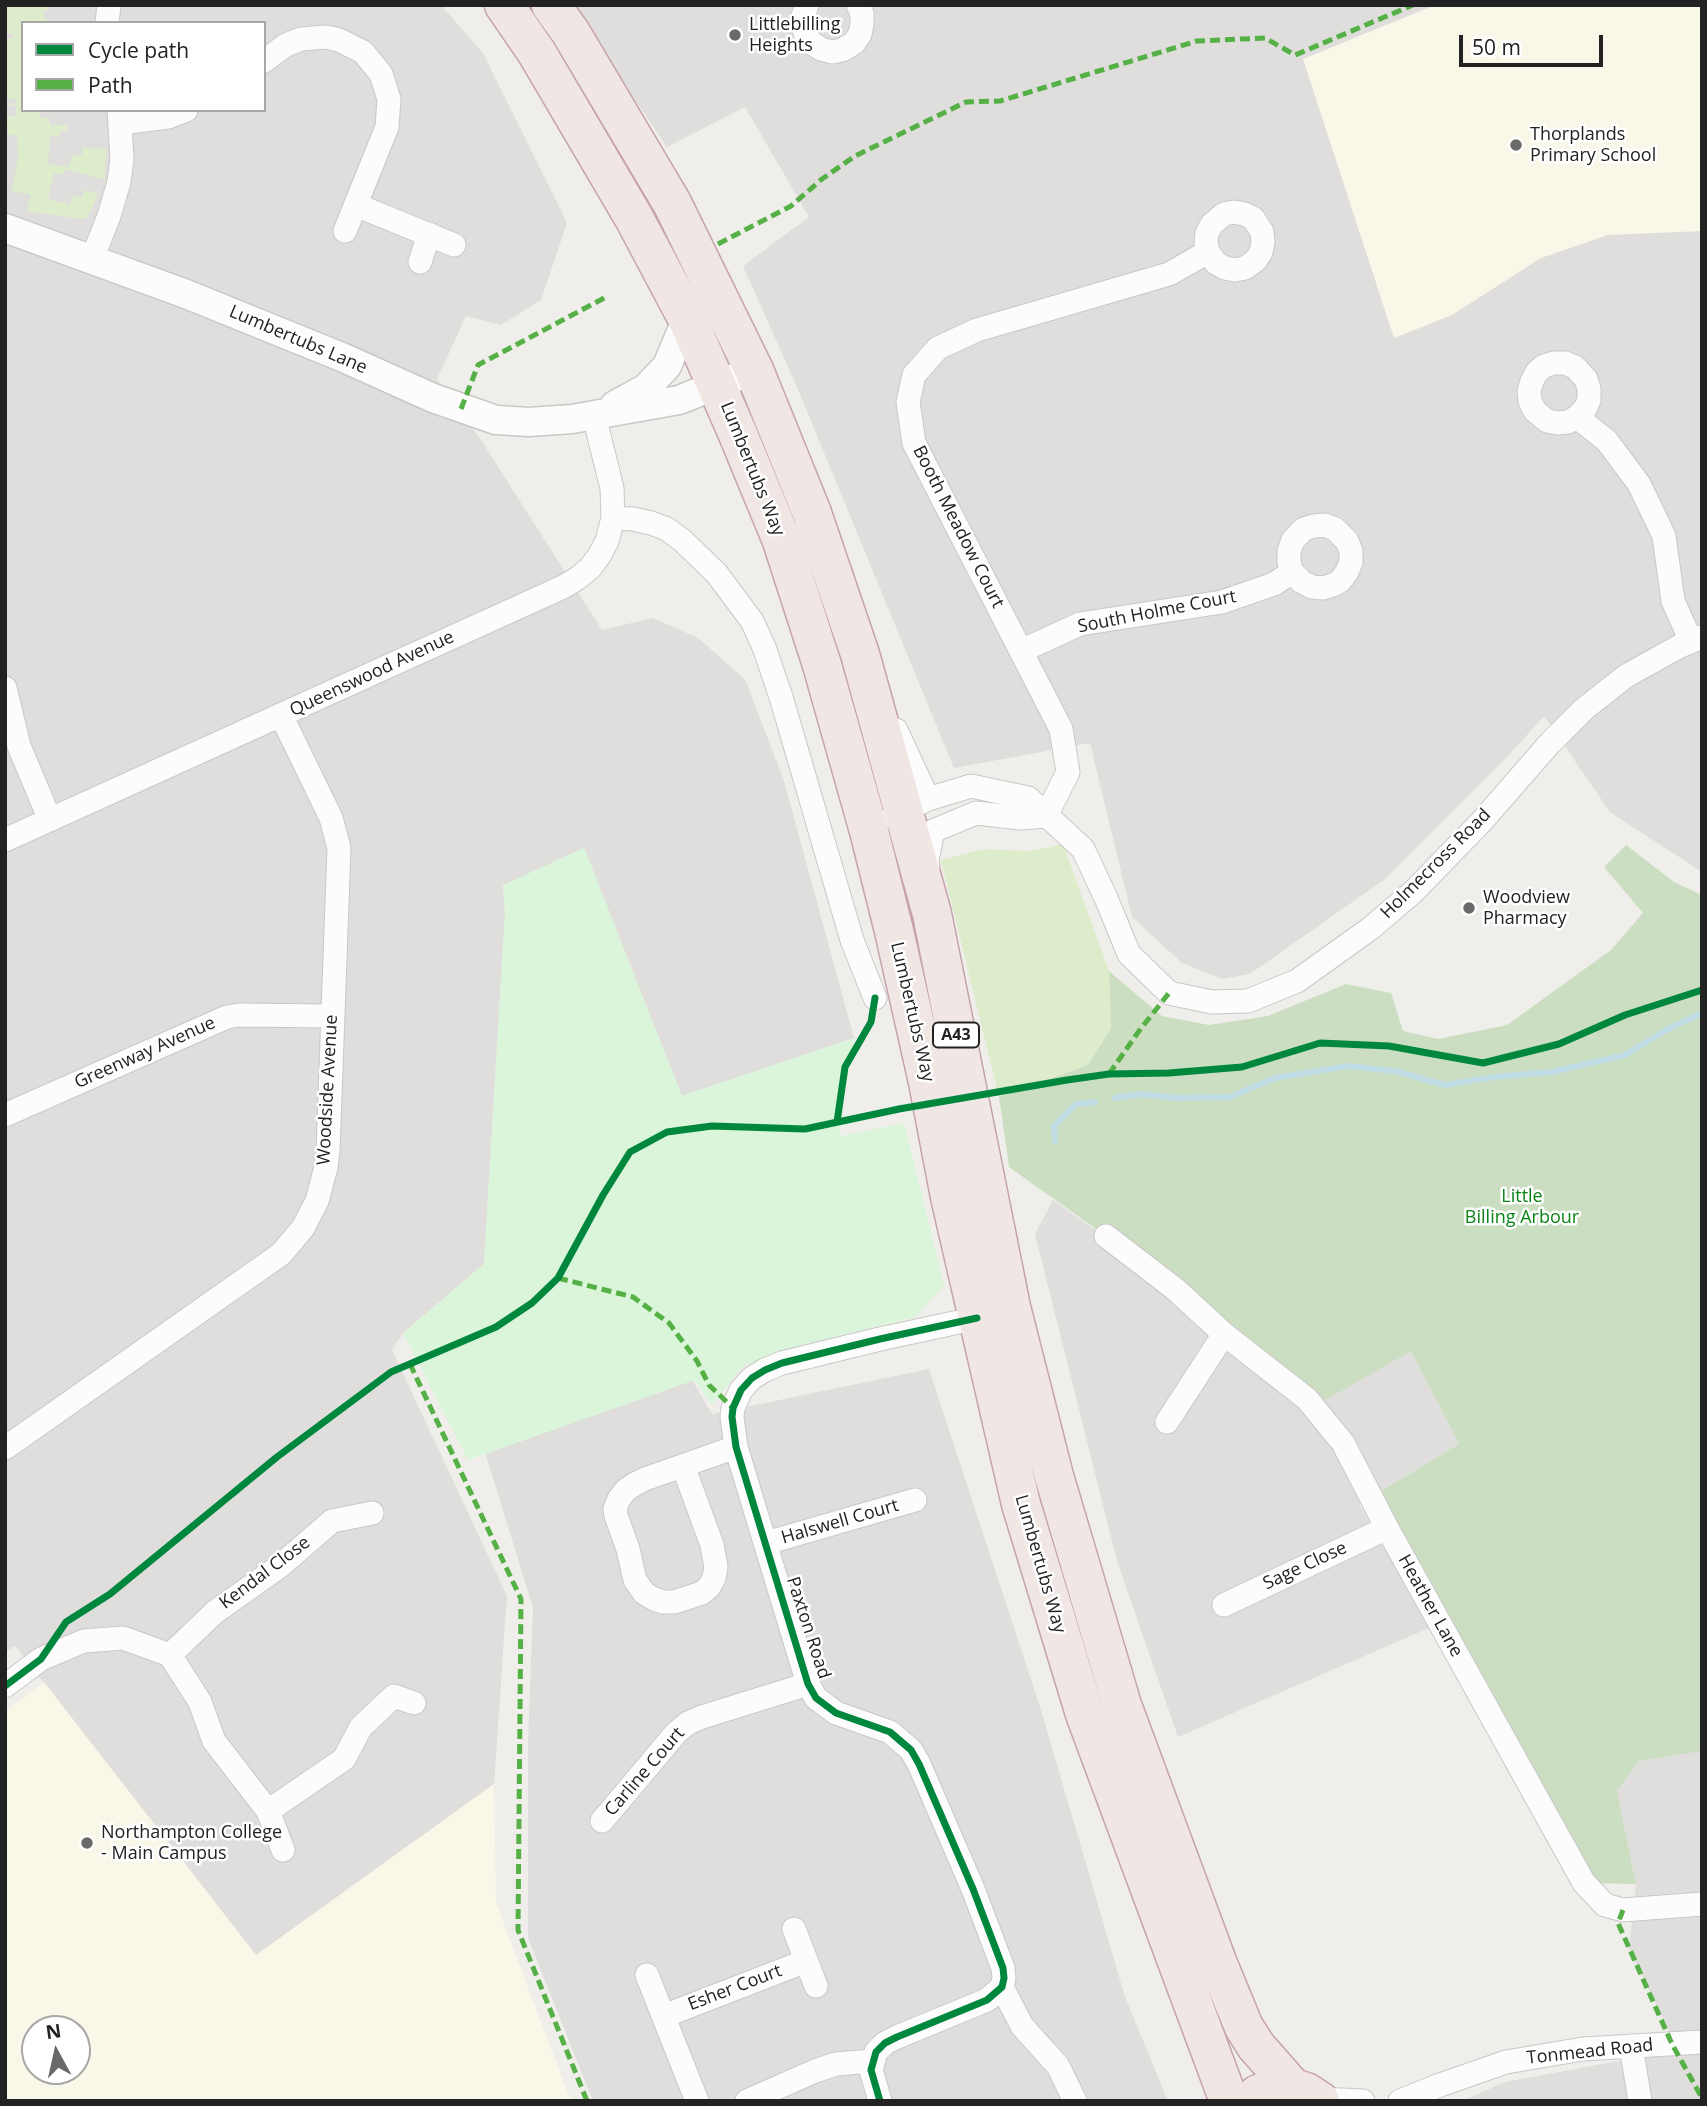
<!DOCTYPE html>
<style>
body{margin:0}
#map{position:relative;width:1707px;height:2106px;overflow:hidden;background:#f0eeeb;font-family:"Open Sans",sans-serif}
canvas{display:block}
.frame{position:absolute;inset:0;border:7px solid #222;pointer-events:none}
.legend{position:absolute;left:21px;top:21px;width:245px;height:91px;box-sizing:border-box;background:#fff;border:2px solid #a7a7a7;margin:0;padding:9px 12px;list-style:none;font-size:21px;color:#222}
.legend li{display:flex;align-items:center;gap:14px;height:35px}
.legend b{width:35px;border:2px solid #a7a7a7}
.north{position:absolute;left:21px;top:2015px;width:70px;height:70px;box-sizing:border-box;background:#fff;border:2px solid #a7a7a7;border-radius:50%;rotate:352deg;font-size:19px;font-weight:700;line-height:28px;text-align:center;color:#222}
.north::after{content:'';display:block;margin:auto;width:24px;height:32px;background:#6a6968;clip-path:polygon(50% 0,100% 100%,50% 72%,0 100%)}
.scale{position:absolute;left:1459px;top:35px;width:144px;height:32px;box-sizing:border-box;border:4px solid #222;border-top:0;padding-left:9px;font-size:21px;line-height:24px;white-space:nowrap;color:#222;-webkit-text-stroke:5px #fff;paint-order:stroke}
</style>
<div id="map">
<canvas width="1707" height="2106"></canvas>
<div class="frame"></div>
<ul class="legend">
<li><b style="height:9px;background:#00873e"></b>Cycle path</li>
<li><b style="height:9px;background:#55b145"></b>Path</li>
</ul>
<div class="north">N</div>
<div class="scale">50 m</div>
</div>
<script>
const g = document.querySelector('canvas').getContext('2d');
g.lineJoin = 'round';
function fill(path, color) {
  g.fillStyle = color;
  g.fill(path, 'evenodd');
}
function poly(rows) {
  const path = new Path2D();
  for (const r of rows) {
    path.moveTo(r[0], r[1]);
    for (let i = 2; i < r.length; i += 2) path.lineTo(r[i], r[i + 1]);
  }
  return path;
}
function stroke(path, color, width, dash) {
  g.strokeStyle = color;
  g.lineWidth = width;
  g.lineCap = dash ? 'butt' : 'round';
  g.setLineDash(dash || []);
  g.stroke(path);
}
function write(font, color, halo, rows, align = 'center') {
  g.font = font + ' "Open Sans",sans-serif';
  g.lineWidth = 5;
  g.setLineDash([]);
  g.textBaseline = 'middle';
  g.strokeStyle = halo;
  g.fillStyle = color;
  for (const [text, x, y, turn = 0] of rows) {
    g.save();
    g.translate(x, y);
    g.rotate((+turn || 0) * Math.PI / 180);
    g.textAlign = isNaN(turn) ? turn : align;
    if (halo) g.strokeText(text, 0, 0);
    g.fillText(text, 0, 0);
    g.restore();
  }
}
const residential = poly([
 [5,5,441,5,483,53,567,223,541,300,501,325,466,316,437,379,481,440,602,630,653,618,698,638,745,679,784,781,854,1038,682,1096,584,848,503,886,505,913,484,1264,403,1333,392,1350,507,1596,494,1784,256,1956,15,1646,5,1652],
 [23,23,264,23,264,110,23,110],
 [571,5,1702,5,1702,872,1610,812,1544,716,1509,755,1385,879,1250,974,1222,979,1182,963,1132,917,1090,743,954,768,797,387,743,266,809,217,745,107,667,147],
 [1053,1200,1163,1277,1411,1351,1459,1444,1359,1504,1431,1627,1178,1737,1117,1561,1035,1234],
 [929,1369,1041,1710,1125,1997,1168,2101,593,2101,528,1938,528,1741,533,1608,482,1442,688,1373,712,1414],
 [1702,1748,1702,2101,1462,2101,1505,2082,1678,2050,1629,1949,1636,1884,1617,1791,1639,1761]
]);
const education = poly([
 [1435,5,1702,5,1702,231,1608,235,1541,258,1452,315,1394,338,1303,59],
 [44,1682,256,1955,494,1784,496,1903,571,2101,5,2101,5,1712],
 [35,2029,77,2029,77,2071,35,2071]
]);
const grass = poly([
 [7,5,49,5,48,10,43,10,44,19,48,19,48,23,23,23,23,110,40,110,40,118,49,117,50,125,67,125,67,131,60,130,59,137,50,136,48,164,69,167,72,155,82,156,82,148,106,149,105,180,65,169,63,175,54,173,48,199,70,205,72,196,82,198,84,190,99,194,87,217,83,219,27,211,31,195,12,191,18,157,17,135,8,135,6,116,16,116,16,105,6,105,7,103,16,104,17,99,7,98,7,38,13,38,13,34,7,33],
 [1063,844,1109,971,1111,1028,1088,1065,999,1097,941,860,984,849,1030,851]
]);
const forest = poly([
 [1626,845,1674,882,1702,895,1702,1751,1639,1761,1617,1791,1636,1884,1584,1883,1371,1497,1459,1444,1411,1351,1313,1407,1155,1271,1009,1167,999,1097,1088,1065,1111,1028,1109,971,1162,1016,1209,1025,1268,1016,1346,984,1391,993,1403,1031,1438,1039,1507,1025,1611,950,1643,913,1604,867]
]);
const park = poly([
 [584,848,682,1096,854,1038,842,1108,840,1136,904,1123,944,1285,915,1317,785,1350,743,1366,712,1405,695,1380,468,1460,403,1333,484,1264,505,913,503,885]
]);
const stream = poly([
 [1115,1098,1140,1094,1175,1098,1230,1097,1275,1078,1348,1066,1395,1071,1445,1085,1494,1077,1552,1072,1625,1055,1668,1029,1702,1013],
 [1055,1141,1054,1126,1076,1104,1095,1102]
]);
const minor = poly([
 [807,5,803,16,803,26,806,36,813,44,821,49,832,52,842,50,854,43,860,34,862,24,862,14,858,5],
 [107,23,109,5],
 [264,61,286,45,301,39,326,37,339,40,363,52,381,74,389,99,387,127,345,231],
 [120,123,168,117,186,110],
 [356,205,454,245],
 [92,259,109,216,119,182,122,159,119,110],
 [420,262,429,234],
 [1577,417,1585,409,1589,400,1589,389,1586,379,1575,367,1565,363,1554,363,1544,366,1537,372,1532,381,1529,391,1530,401,1535,411,1547,421,1557,423,1568,422,1577,417,1607,441,1639,484,1664,536,1673,601,1691,641],
 [613,518,633,519,651,523,667,529,683,541,717,574,752,621,764,647,781,697,852,940,875,998],
 [1021,651,1080,624,1222,602,1274,584,1292,572,1289,562,1289,551,1293,540,1304,529,1314,526,1325,525,1335,529,1347,541,1351,551,1351,562,1347,572,1340,581,1333,585,1323,588,1312,587,1302,582,1292,572],
 [5,688,19,746,50,820],
 [896,730,928,799],
 [1046,816,1068,772,1061,729,914,443,908,402,914,375,938,348,977,330,1169,274,1208,252,1206,243,1207,233,1212,224,1224,214,1234,212,1244,214,1253,218,1262,232,1263,242,1261,252,1256,260,1245,268,1235,270,1225,268,1216,263,1208,252],
 [893,817,928,799,971,786,1028,798,1083,849,1106,898,1129,954,1169,993,1212,1002,1248,1001,1297,981,1371,928,1413,892,1482,821,1550,743,1584,709,1626,676,1680,646,1702,637],
 [5,840,563,587,578,578,590,568,599,556,607,541,613,518,612,488,594,416],
 [928,867,927,860,933,831,976,813,1020,818,1046,816],
 [5,1115,227,1017,239,1015,332,1016],
 [1106,1236,1175,1289,1224,1334],
 [1167,1422,1224,1334,1307,1399,1343,1443,1387,1528,1584,1883,1605,1905,1623,1910,1702,1904],
 [5,1448,281,1254,303,1228,317,1201,326,1167,328,1151,339,848,331,818,281,715],
 [683,1466,712,1545,716,1567,714,1578,709,1587,702,1593,674,1602,663,1602,654,1599,644,1593,635,1580,628,1549,616,1516,615,1509,619,1499,626,1490,635,1484,645,1479,736,1447],
 [766,1543,915,1500],
 [1224,1605,1387,1528],
 [170,1655,215,1612,280,1566,332,1521,372,1513],
 [5,1686,41,1659,84,1641,123,1638,170,1655,200,1702,214,1741,268,1811,283,1850],
 [268,1811,344,1759,361,1727,394,1696,414,1703],
 [602,1821,676,1733,688,1723,702,1717,808,1684],
 [794,1929,816,1986],
 [647,1975,697,2101],
 [1002,1987,1022,2026,1058,2066,1075,2101],
 [664,2016,806,1961],
 [1631,2046,1640,2101],
 [1318,2099,1363,2101],
 [747,2101,815,2071,836,2064,872,2061],
 [880,2101,871,2070,876,2052,885,2043,897,2037,987,2000,1002,1987,1004,1978,1003,1968,973,1889,919,1764,911,1750,890,1732,836,1713,816,1698,808,1684,736,1447,732,1417,733,1408,741,1390,752,1378,765,1370,782,1363,880,1339,977,1318],
 [1400,2101,1440,2085,1506,2062,1583,2049,1702,2042]
]);
const tertiary = poly([
 [5,228,186,294,344,358,433,398,496,420,529,422,572,419,679,400,754,370],
 [615,405,646,388,667,366,687,318]
]);
const trunk = poly([
 [504,5,537,53,634,218,687,318,737,432,782,541,822,665,869,831,894,931,928,1082,950,1197,1021,1504,1085,1714,1229,2101],
 [551,5,571,33,672,203,754,370,812,513,860,654,932,914,1011,1307,1054,1476,1122,1705,1218,1964,1244,2027,1256,2046,1293,2088],
 [1250,2101,1258,2094,1275,2088,1293,2088,1306,2092,1320,2101]
]);
const quiet = poly([
 [718,244,791,206,822,179,855,156,966,102,1000,101,1197,41,1265,38,1295,55,1413,5],
 [461,409,478,365,608,296],
 [1109,1074,1139,1031,1169,993],
 [558,1278,633,1297,669,1323,697,1361,709,1385,733,1408],
 [410,1364,521,1599,518,1930,587,2101],
 [1623,1910,1618,1923,1672,2044,1702,2098]
]);
const cycleway = poly([
 [837,1122,845,1067,871,1022,875,998],
 [5,1686,41,1659,66,1622,110,1594,277,1457,391,1372,496,1327,532,1303,558,1278,603,1195,630,1152,667,1132,712,1126,805,1129,899,1109,1067,1080,1109,1074,1169,1073,1242,1067,1320,1043,1389,1046,1483,1063,1559,1044,1625,1015,1702,990],
 [880,2101,871,2070,876,2052,885,2043,897,2037,987,2000,1002,1987,1004,1978,1003,1968,973,1889,919,1764,911,1750,890,1732,836,1713,816,1698,808,1684,736,1447,732,1417,733,1408,741,1390,752,1378,765,1370,782,1363,880,1339,977,1318]
]);
const markers = [
 [735,35,7,"#6a6968"],
 [1516,145,7,"#6a6968"],
 [1469,908,7,"#6a6968"],
 [87,1843,7,"#6a6968"]
];
const shields = [
 [956,1035,46]
];
const shieldNames = [
 ["A43",956,1035]
];
const poiNames = [
 ["Littlebilling",749,25],
 ["Heights",749,46],
 ["Thorplands",1530,135],
 ["Primary School",1530,156],
 ["Woodview",1483,898],
 ["Pharmacy",1483,919],
 ["Northampton College",101,1833],
 ["- Main Campus",101,1854]
];
const streetNames = [
 ["Lumbertubs Lane",298,340,23],
 ["Lumbertubs Way",752,469,68],
 ["Booth Meadow Court",958,527,63],
 ["South Holme Court",1157,612,-11],
 ["Queenswood Avenue",372,674,-25],
 ["Holmecross Road",1436,864,-45],
 ["Lumbertubs Way",912,1012,77],
 ["Greenway Avenue",145,1053,-24],
 ["Woodside Avenue",328,1090,-87],
 ["Halswell Court",840,1522,-16],
 ["Lumbertubs Way",1040,1564,74],
 ["Sage Close",1305,1566,-25],
 ["Kendal Close",265,1573,-37],
 ["Heather Lane",1430,1606,61],
 ["Paxton Road",808,1628,72],
 ["Carline Court",645,1772,-49],
 ["Esher Court",735,1988,-21],
 ["Tonmead Road",1590,2052,-6]
];
const parkNames = [
 ["Little",1522,1197],
 ["Billing Arbour",1522,1218]
];
fill(residential, '#dfdedc');
fill(education, '#f8f7e8');
fill(grass, '#ddeccb');
fill(forest, '#cbdec1');
fill(park, '#daf5da');
stroke(stream, '#bfdbe3', 6);
stroke(minor, '#c9c8c7', 25);
stroke(tertiary, '#c9c8c7', 31);
stroke(trunk, '#c5a2ac', 41);
stroke(minor, '#fdfcfc', 23);
stroke(tertiary, '#fdfcfc', 28);
stroke(trunk, '#f0e6e4', 38);
stroke(quiet, '#55b145', 5, [10, 5]);
stroke(cycleway, '#00873e', 7);
for (const [x, y, r, color] of markers) {
  const dot = new Path2D();
  dot.arc(x, y, r, 0, 2 * Math.PI);
  g.fillStyle = color;
  g.fill(dot);
  stroke(dot, '#fff', 2.5);
}
for (const [x, y, w] of shields) {
  const box = new Path2D();
  box.roundRect(x - w / 2, y - 12.5, w, 25, 5);
  g.fillStyle = '#fff';
  g.fill(box);
  stroke(box, '#222', 2);
}
write('bold 16px', '#222', null, shieldNames);
write('18px', '#222', '#fff', poiNames, 'left');
write('18px', '#222', '#fff', streetNames);
write('18px', '#0c8416', '#fff', parkNames);
</script>
